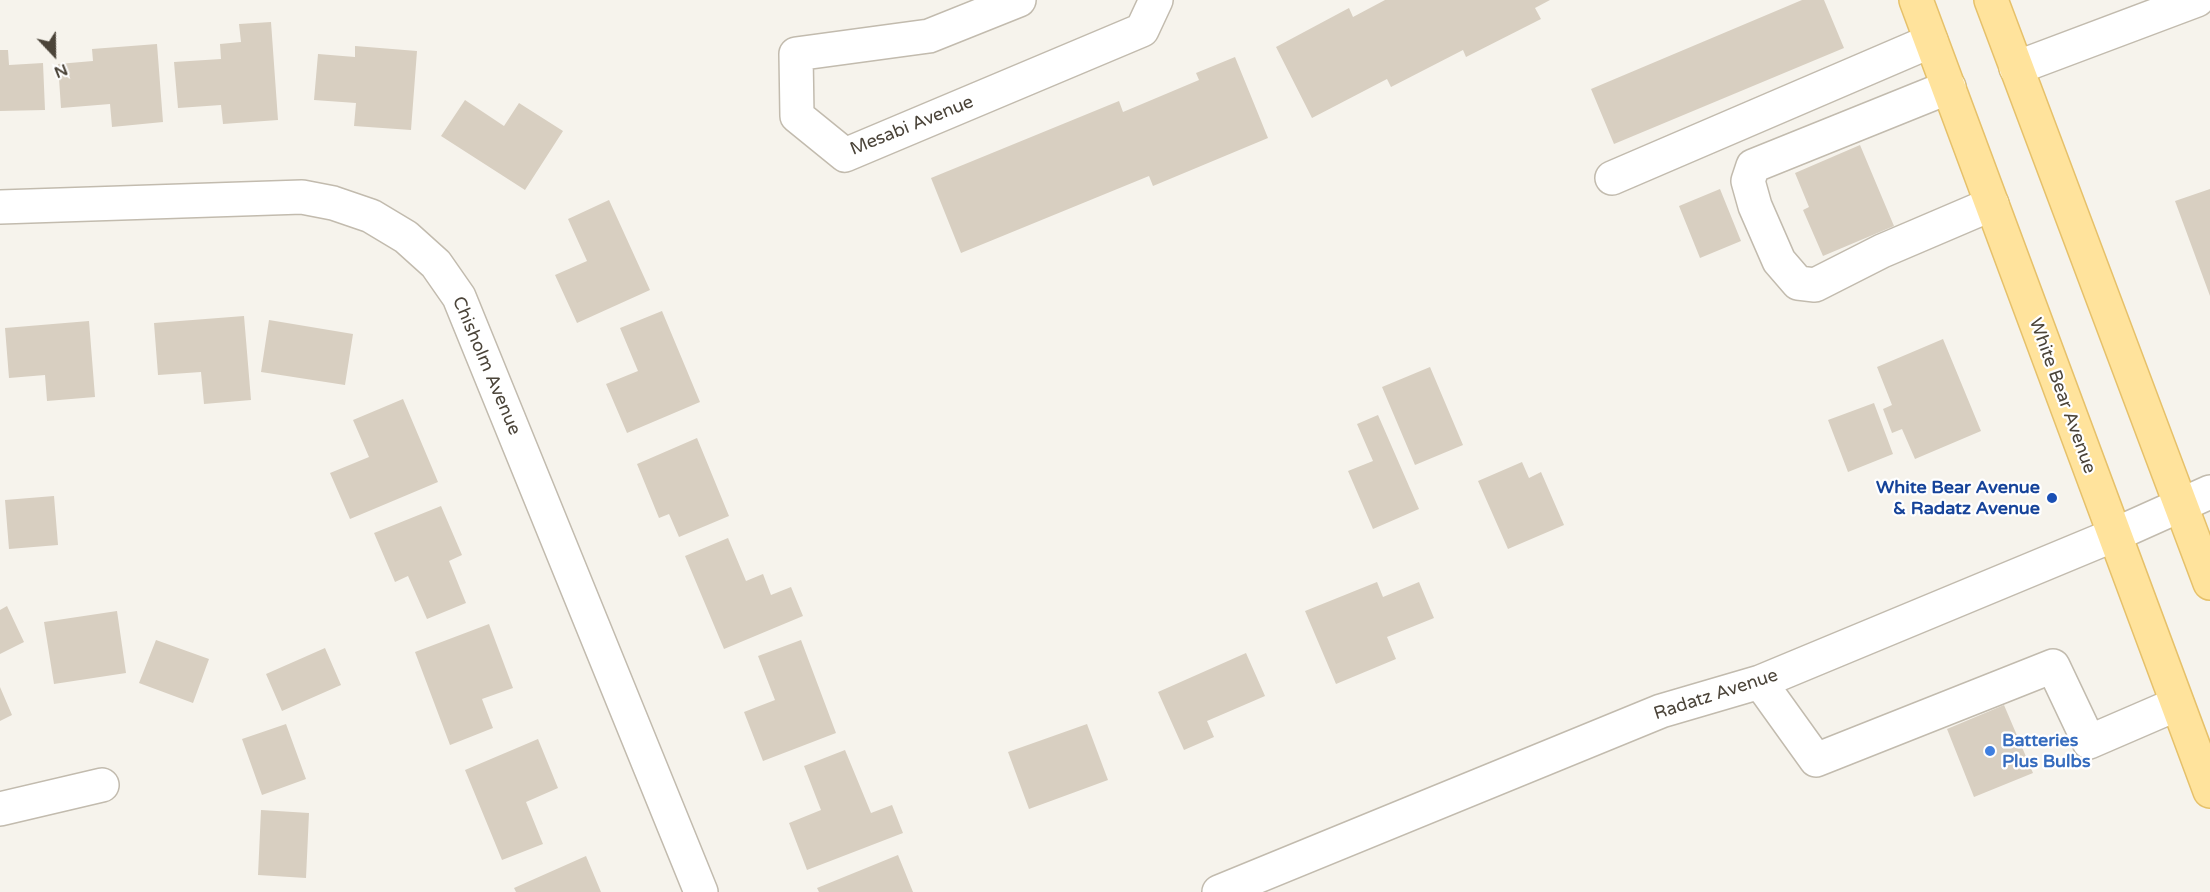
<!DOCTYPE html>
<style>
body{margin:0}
#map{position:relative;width:2210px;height:892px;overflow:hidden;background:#f6f3ec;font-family:"Varela Round",sans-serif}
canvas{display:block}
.north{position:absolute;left:24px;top:24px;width:60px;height:60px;-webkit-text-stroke:4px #fff;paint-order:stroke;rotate:158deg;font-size:16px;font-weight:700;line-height:24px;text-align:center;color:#4b4439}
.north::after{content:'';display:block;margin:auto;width:21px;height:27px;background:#4b4439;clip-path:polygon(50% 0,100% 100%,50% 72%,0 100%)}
</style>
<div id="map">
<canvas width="2210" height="892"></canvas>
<div class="north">N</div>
</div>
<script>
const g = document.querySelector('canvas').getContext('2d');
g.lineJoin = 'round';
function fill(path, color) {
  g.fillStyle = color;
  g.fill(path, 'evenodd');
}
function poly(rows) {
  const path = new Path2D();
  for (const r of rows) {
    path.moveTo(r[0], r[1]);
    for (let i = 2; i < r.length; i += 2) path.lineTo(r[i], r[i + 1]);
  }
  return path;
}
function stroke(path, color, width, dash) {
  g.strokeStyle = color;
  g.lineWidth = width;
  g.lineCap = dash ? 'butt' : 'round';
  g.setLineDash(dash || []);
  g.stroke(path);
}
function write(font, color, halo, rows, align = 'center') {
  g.font = font + ' "Varela Round",sans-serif';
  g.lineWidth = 4.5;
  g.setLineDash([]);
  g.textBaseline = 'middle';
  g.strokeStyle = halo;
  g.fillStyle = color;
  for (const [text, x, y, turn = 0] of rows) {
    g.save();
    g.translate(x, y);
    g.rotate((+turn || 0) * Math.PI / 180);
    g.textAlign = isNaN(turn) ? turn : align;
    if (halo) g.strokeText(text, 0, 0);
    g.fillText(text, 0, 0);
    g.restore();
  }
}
const building = poly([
 [1385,0,1550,0,1535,8,1541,19,1466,57,1463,50,1391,87,1387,79,1312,118,1276,47,1349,8,1353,17],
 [1802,0,1824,0,1844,48,1614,144,1591,89],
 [271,22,278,120,223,124,221,105,178,108,174,62,221,59,220,44,241,42,239,24],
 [157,44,163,122,112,127,110,104,61,108,58,64,93,61,92,49],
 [355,46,417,51,411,130,354,126,356,103,314,100,318,54,355,57],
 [0,50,8,50,9,65,43,63,45,110,0,111],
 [1235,57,1268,138,1153,186,1149,176,961,253,931,178,1119,101,1123,112,1199,80,1196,73],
 [465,100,504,126,519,103,563,131,525,190,441,136],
 [1860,145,1894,226,1823,256,1803,210,1809,207,1795,173],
 [1720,189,1741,241,1700,258,1679,206],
 [2210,189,2210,296,2175,201],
 [609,200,650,290,577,323,555,275,587,261,568,219],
 [662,311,700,402,627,433,606,384,638,371,620,328],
 [244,316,251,400,204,404,201,372,158,375,154,323],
 [269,320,353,334,345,385,261,372],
 [89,321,95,397,47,401,45,375,9,378,5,328],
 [1943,339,1981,431,1915,459,1902,429,1892,433,1883,409,1892,405,1877,367],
 [1430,367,1463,445,1415,465,1382,387],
 [403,399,438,482,350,519,330,473,369,457,353,420],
 [1874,403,1893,454,1848,472,1828,420],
 [1378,415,1419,509,1373,529,1348,471,1373,461,1357,424],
 [697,438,729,516,679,537,669,514,659,518,637,464],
 [1522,462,1529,478,1541,472,1564,525,1508,549,1478,481],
 [54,496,58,545,9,549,5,500],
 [441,506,462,555,449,561,466,603,427,619,408,576,395,582,374,533],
 [728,538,746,581,763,574,771,595,791,587,803,616,724,649,685,556],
 [1377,582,1383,597,1419,582,1434,618,1387,637,1396,659,1336,684,1305,611],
 [7,606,24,642,0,654,0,610],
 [117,611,126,673,54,684,44,622],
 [489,624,513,688,482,699,493,728,450,745,415,652],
 [156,640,209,659,193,703,139,683],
 [801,640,836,733,763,761,744,712,775,700,758,656],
 [325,648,341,685,282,711,266,674],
 [1246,653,1265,696,1207,721,1214,737,1184,750,1158,692],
 [0,687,12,715,0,721],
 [2004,705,2033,773,1974,797,1947,729],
 [286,724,306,779,262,795,242,739],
 [1087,724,1108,780,1029,809,1008,752],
 [538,739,558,788,526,802,543,844,502,860,465,770],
 [845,750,871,813,892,805,903,833,807,870,789,823,821,810,804,766],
 [261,810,309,813,306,878,258,875],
 [898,855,913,892,819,892,817,888],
 [586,856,601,892,516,892,514,888]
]);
const minor = poly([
 [1019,0,929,36,796,54,797,116,845,155,1142,30,1156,0],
 [2016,68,2197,0],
 [1949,87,1753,166,1748,181,1755,206,1779,261,1798,283,1815,285,1882,251,1992,204],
 [1612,178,1931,41],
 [0,207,302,197,333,203,371,216,406,237,436,264,459,297,701,892],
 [1760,682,1816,760,2053,666,2089,742,2177,704],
 [0,809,102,785],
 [1219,892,1661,711,1760,682,2114,535,2210,492]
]);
const major = poly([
 [1916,0,2210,791],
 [1991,0,2210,583]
]);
const markers = [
 [2052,498,6,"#1a4fb4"],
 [1990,751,6,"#3f7fe0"]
];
const streetNames = [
 ["Mesabi Avenue",912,126,-22],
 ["Chisholm Avenue",486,366,67],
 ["White Bear Avenue",2062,396,70],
 ["Radatz Avenue",1716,695,-18]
];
const transitNames = [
 ["White Bear Avenue",2040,488],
 ["& Radatz Avenue",2040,509]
];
const shopNames = [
 ["Batteries",2002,741],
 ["Plus Bulbs",2002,762]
];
fill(building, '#d8cfc1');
stroke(minor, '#c2bbae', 36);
stroke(major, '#e6c16a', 36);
stroke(minor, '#fff', 33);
stroke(major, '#ffe39c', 33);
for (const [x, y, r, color] of markers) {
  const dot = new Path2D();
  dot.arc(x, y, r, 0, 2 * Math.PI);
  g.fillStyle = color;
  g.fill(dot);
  stroke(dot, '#fff', 2);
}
write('18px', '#4b4439', '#fff', streetNames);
write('bold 18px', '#164399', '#fff', transitNames, 'right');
write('bold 18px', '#366cbe', '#fff', shopNames, 'left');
</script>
